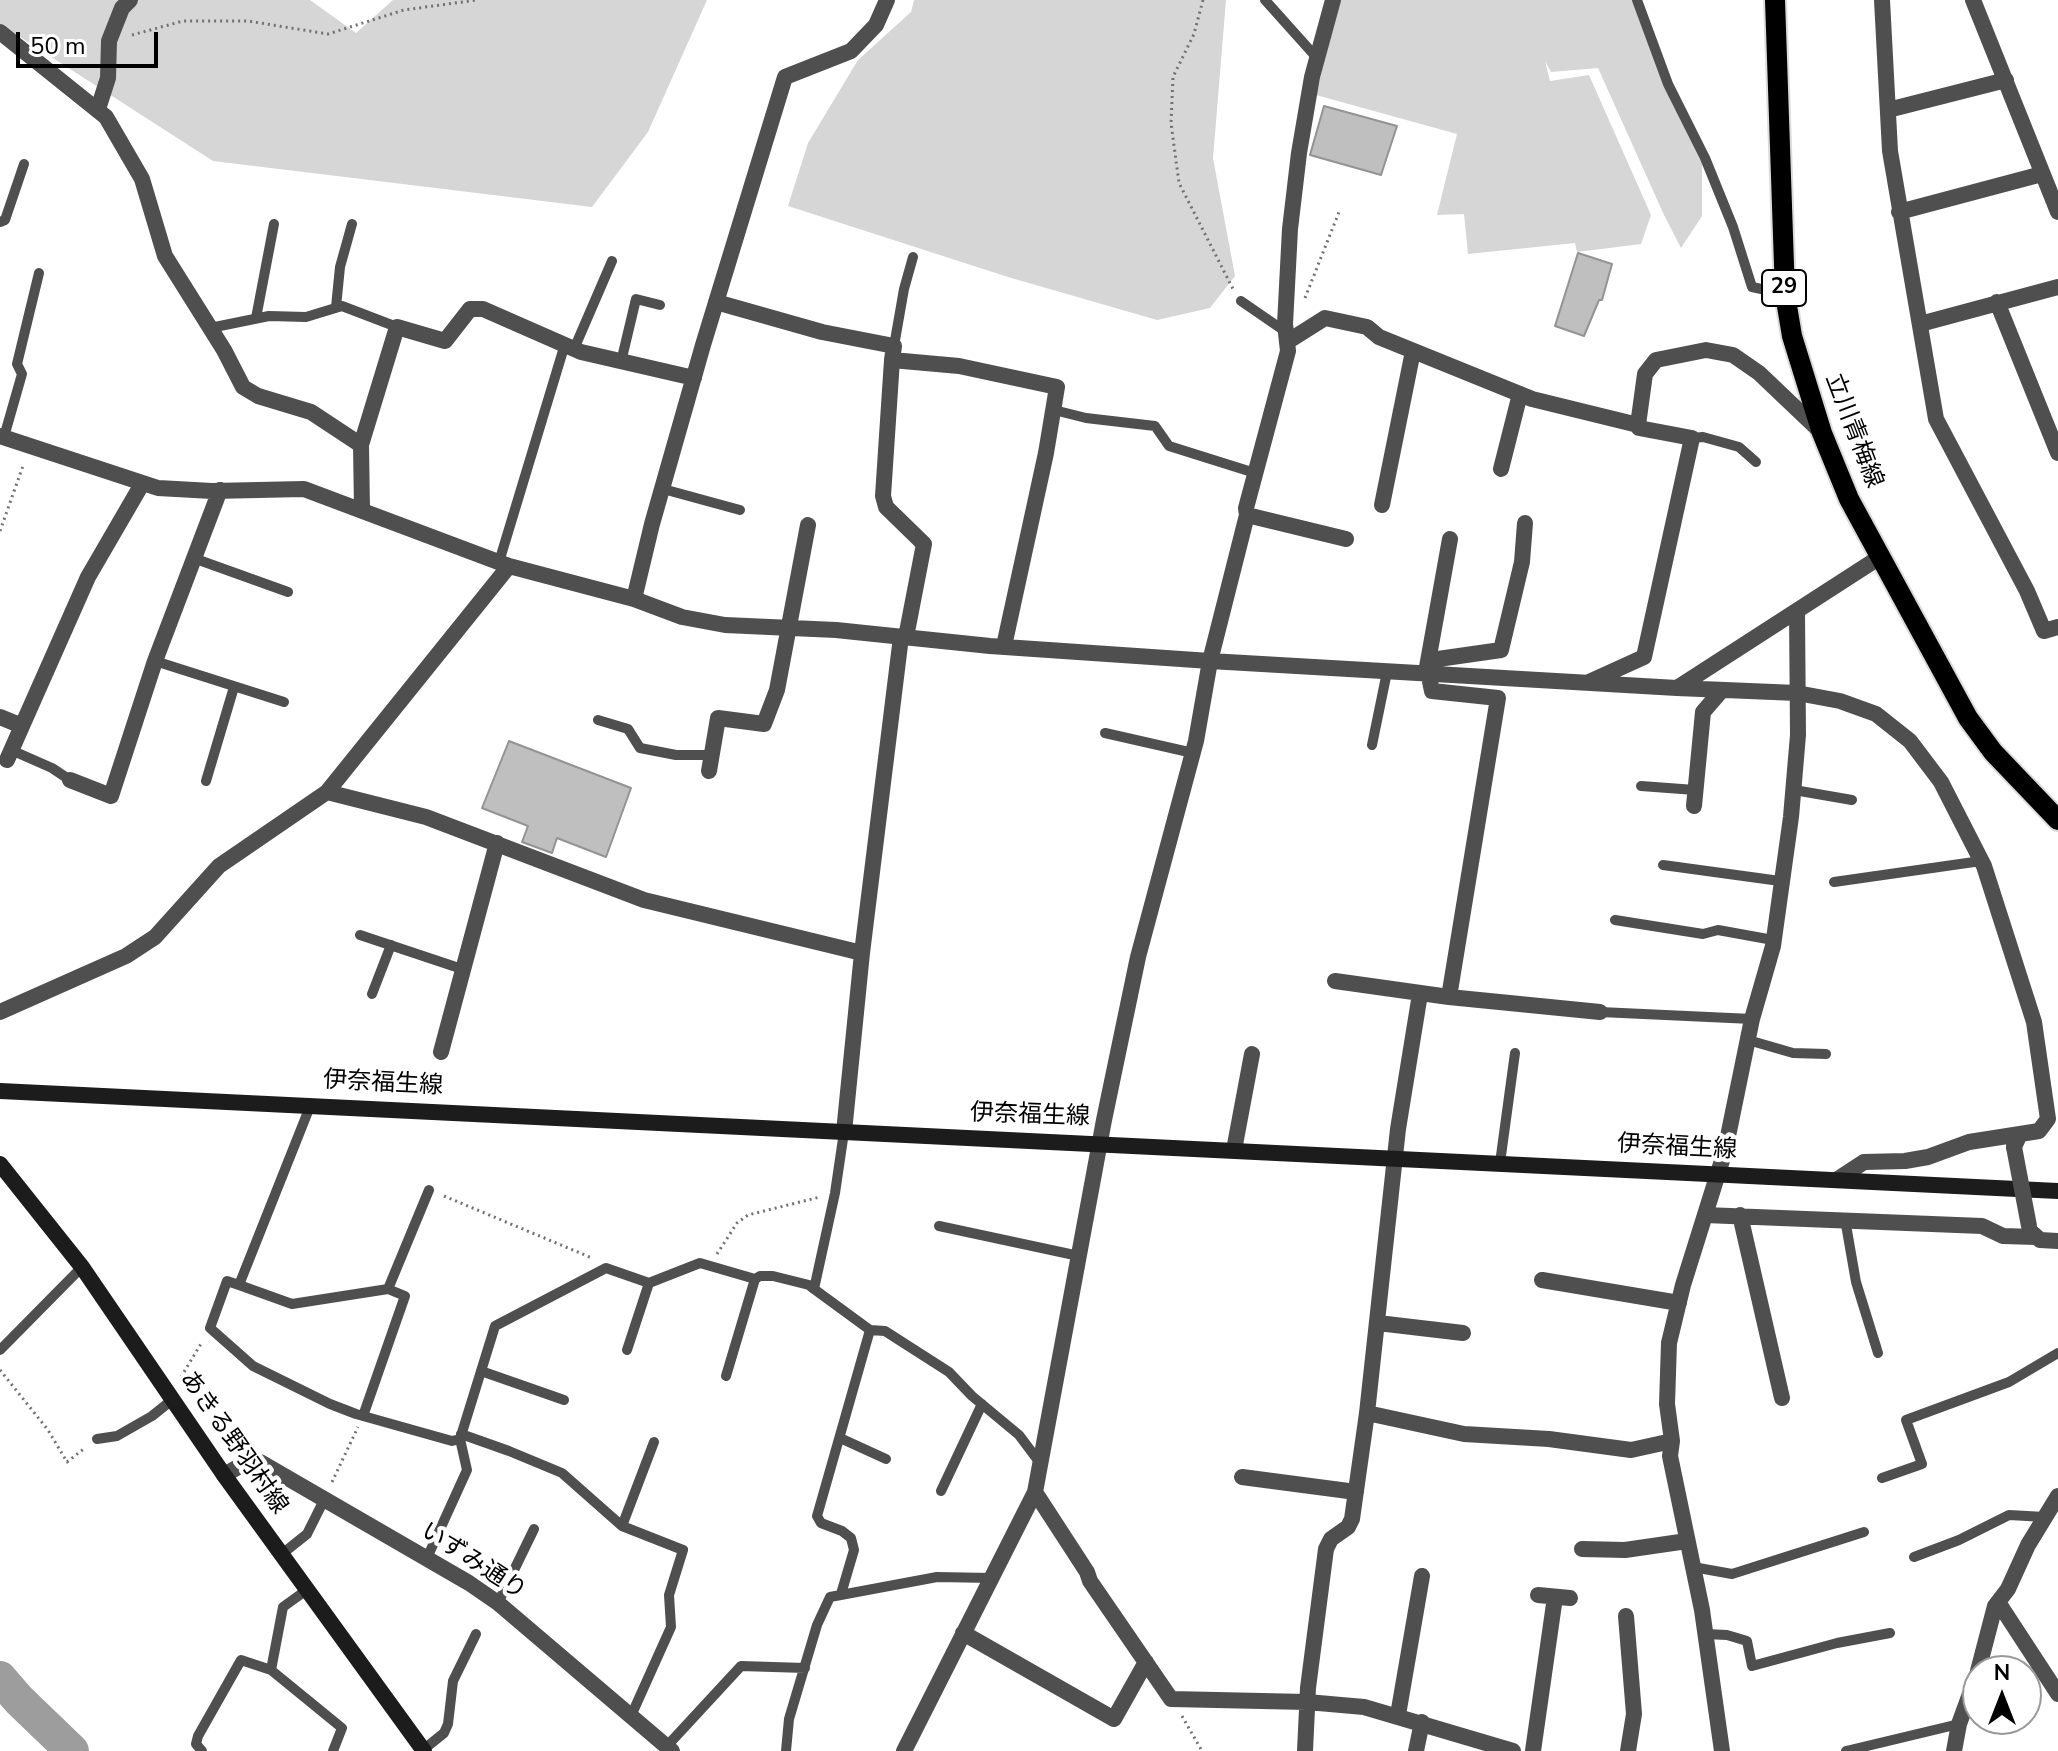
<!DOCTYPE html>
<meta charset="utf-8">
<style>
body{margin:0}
#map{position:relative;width:2058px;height:1751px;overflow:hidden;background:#fff;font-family:"Nunito Sans",sans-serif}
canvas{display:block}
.north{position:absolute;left:1962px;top:1655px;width:80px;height:80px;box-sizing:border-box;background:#fff;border:2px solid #999;border-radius:50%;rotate:0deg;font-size:22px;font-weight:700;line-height:32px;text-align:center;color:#000}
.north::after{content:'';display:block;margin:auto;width:28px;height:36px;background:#000;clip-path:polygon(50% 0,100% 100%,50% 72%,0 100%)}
.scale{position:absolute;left:16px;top:32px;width:142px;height:36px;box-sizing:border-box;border:4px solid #000;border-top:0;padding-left:10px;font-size:24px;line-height:28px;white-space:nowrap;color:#000;-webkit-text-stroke:6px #fff;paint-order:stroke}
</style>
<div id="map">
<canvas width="2058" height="1751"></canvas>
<div class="north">N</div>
<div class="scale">50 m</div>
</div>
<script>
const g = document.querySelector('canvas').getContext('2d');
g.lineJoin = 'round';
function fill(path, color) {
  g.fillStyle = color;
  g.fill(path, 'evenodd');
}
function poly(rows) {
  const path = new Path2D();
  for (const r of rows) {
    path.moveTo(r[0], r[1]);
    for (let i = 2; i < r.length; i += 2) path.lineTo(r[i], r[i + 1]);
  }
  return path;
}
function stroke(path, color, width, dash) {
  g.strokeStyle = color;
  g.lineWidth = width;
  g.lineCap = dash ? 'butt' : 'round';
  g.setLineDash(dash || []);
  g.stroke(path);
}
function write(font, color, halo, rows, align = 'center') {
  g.font = font + ' "Nunito Sans","Noto Sans JP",sans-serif';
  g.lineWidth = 8;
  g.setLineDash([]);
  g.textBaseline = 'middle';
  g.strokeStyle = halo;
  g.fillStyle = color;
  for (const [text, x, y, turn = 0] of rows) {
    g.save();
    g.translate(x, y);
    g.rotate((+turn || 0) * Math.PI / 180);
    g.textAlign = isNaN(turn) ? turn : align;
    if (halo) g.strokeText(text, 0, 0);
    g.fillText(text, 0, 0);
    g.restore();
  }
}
const green = poly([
 [0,0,310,0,356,33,393,0,707,0,648,132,592,207,213,161,0,24],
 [914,0,1226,0,1213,158,1235,276,1210,308,1157,320,1008,277,788,206,808,143,858,60,911,12],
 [1339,0,1633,0,1664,86,1702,164,1702,216,1681,248,1664,215,1598,68,1551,72,1545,61,1550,81,1589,75,1651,215,1641,244,1577,252,1575,243,1468,254,1464,214,1437,215,1457,134,1316,95]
]);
const river = poly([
 [0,1678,19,1700,72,1751]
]);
const building = poly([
 [1324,106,1397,126,1381,175,1310,155,1324,106],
 [1578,253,1612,264,1602,300,1599,300,1584,336,1555,326,1578,253],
 [509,741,631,788,606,857,557,838,552,853,522,842,528,826,482,808,509,741]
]);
const path = poly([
 [1203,0,1194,34,1173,77,1171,123,1179,183,1233,289],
 [132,35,183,21,248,21,328,34,404,10,477,0],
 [1305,298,1339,212],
 [0,531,24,463],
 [444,1196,592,1258],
 [717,1254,737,1223,748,1215,820,1197],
 [0,1370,48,1430,67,1462,85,1448],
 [181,1377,202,1342],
 [332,1482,358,1427],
 [1182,1716,1202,1751]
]);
const lane = poly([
 [1265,0,1317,58],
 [1637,0,1668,84,1705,158,1733,227,1752,287,1785,294],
 [0,222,5,220,24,164],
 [1241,301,1286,332],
 [336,307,340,267,352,224],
 [256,318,274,224],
 [210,328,269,316,306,317,342,306,397,327],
 [894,346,904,289,913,257],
 [574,349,612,261],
 [621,362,636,299,660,305],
 [1054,410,1086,418,1155,426,1169,446,1255,473],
 [4,437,22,374,17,364,39,273],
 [1692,438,1703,437,1739,447,1756,462],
 [663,489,740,510],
 [196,559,288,592],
 [499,562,565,344],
 [155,661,284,702],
 [598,720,628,729,640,748,676,755,712,755],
 [1105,733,1193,753],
 [1372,745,1387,672],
 [11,750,52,768,70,780],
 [206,781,234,687],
 [1641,786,1695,790],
 [1794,790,1852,800],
 [1663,865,1780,881],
 [1834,882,1981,861],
 [1615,920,1703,934,1718,930,1773,940],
 [360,935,462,969],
 [372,994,391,945],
 [1600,1012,1752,1019],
 [1748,1040,1793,1053,1826,1054],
 [311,1104,239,1285,292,1304,388,1289,405,1296,363,1416],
 [844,1132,835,1193,814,1289,870,1330,885,1331,949,1372,972,1396,1019,1435,1040,1463],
 [1500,1163,1515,1053],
 [1845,1219,1856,1282,1878,1353],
 [939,1226,1079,1256],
 [239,1285,227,1281,210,1328,253,1366,330,1404,356,1414,452,1441,460,1439],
 [388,1289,429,1190],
 [0,1350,82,1267],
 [627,1350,649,1283],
 [481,1371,564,1400],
 [726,1376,755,1279],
 [461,1434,509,1451,562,1473,622,1526,683,1550,669,1595,671,1627,631,1716],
 [840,1438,886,1459],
 [97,1439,117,1436,152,1416,172,1400],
 [1882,1478,1922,1464,1906,1420,2009,1382,2058,1353],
 [941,1491,982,1404],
 [622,1526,654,1442],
 [282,1554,307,1534,324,1500],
 [1914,1557,1959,1540,2009,1515,2045,1517],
 [427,1558,467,1470,460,1439,495,1326,606,1268,649,1283,700,1263,755,1279,760,1276,773,1276,809,1285,814,1289],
 [1693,1567,1732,1574,1864,1532],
 [308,1589,283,1607,271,1670,342,1728,333,1751],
 [841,1594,854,1550,851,1538,842,1531,821,1523,817,1516,870,1330],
 [498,1603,534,1529],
 [1705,1634,1727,1635,1747,1641,1752,1666,1837,1643,1890,1633],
 [667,1746,741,1666,805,1668],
 [423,1750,444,1733,448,1724,453,1681,476,1634],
 [202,1751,196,1744,198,1736,241,1660,271,1670],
 [786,1751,789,1719,817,1625,830,1597,937,1577,992,1578],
 [1846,1751,1959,1724]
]);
const street = poly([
 [1882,0,1890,151,1936,419,2027,591,2044,631,2058,627],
 [1973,0,2058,212],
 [0,32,106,117,142,179,165,256,224,350,243,387,258,396,311,412,361,445,362,510],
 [98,109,108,78,109,41,122,8,130,0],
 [1888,110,2006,80],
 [1899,212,2042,174],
 [716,302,822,332,894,346,892,360,959,366,1057,387,1046,453,1004,646],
 [1997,302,2058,453],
 [1920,324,2058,287],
 [1287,342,1325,318,1367,327,1379,337,1532,399,1638,425,1645,374,1656,360,1706,350,1733,355,1759,373,1821,432],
 [892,360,883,496,886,507,924,544,906,637],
 [0,436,158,488,212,491,304,489,509,566,634,599,682,617,725,625,836,630,990,646,1210,661,1677,688,1880,557],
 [361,445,397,327,445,341,470,309,483,309,581,352,694,378],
 [1501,469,1520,394],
 [1382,505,1413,351],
 [1247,515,1346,539],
 [634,599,652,524,703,345,785,77,851,51,876,25,887,0],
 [1429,675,1438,659,1501,650,1522,562,1525,523],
 [1589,682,1644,657,1692,438,1639,428,1638,425],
 [1677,688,1797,693,1840,701,1876,714,1910,741,1941,782,1984,866,2034,1022,2048,1119,2039,1131,2020,1134,2014,1147],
 [0,717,22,726,88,577,142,484],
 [7,760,22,726],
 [709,771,718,718,764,724,777,690,808,525],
 [70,780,111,796,155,661,220,490],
 [327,792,426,817,644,900,862,953],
 [1694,806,1703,712,1722,690],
 [1335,981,1449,997,1600,1012],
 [1449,997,1498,698,1432,691,1427,667,1450,539],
 [0,1012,126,956,155,937,219,866,327,792,509,566],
 [441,1052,497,843],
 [844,1132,862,953,901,637],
 [1234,1150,1252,1054],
 [1838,1179,1864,1162,1905,1161,1928,1157,1969,1142,2020,1134],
 [1705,1215,1982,1226,2003,1236,2036,1237],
 [1740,1215,1782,1398],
 [2030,1231,2040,1240,2058,1241],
 [1542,1280,1679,1303],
 [1378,1323,1463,1333],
 [1367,1413,1464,1434,1549,1439,1631,1450,1672,1441],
 [224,1475,247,1462,260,1462,469,1583,498,1603,672,1751],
 [1242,1477,1356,1492],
 [1035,1492,1087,1572,1090,1581,1171,1699,1307,1702,1364,1707,1513,1751],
 [1582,1549,1625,1550,1687,1541],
 [1538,1595,1570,1598],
 [1998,1602,2058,1694],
 [1626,1616,1634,1714,1628,1751],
 [963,1633,1114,1719,1146,1662],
 [1978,1671,1995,1606,2008,1589,2028,1545,2058,1496],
 [1398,1715,1422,1576],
 [904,1751,1035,1492,1104,1120,1138,957,1196,741,1210,661,1247,515,1246,508,1288,351,1285,324,1290,229,1299,153,1312,77,1333,0],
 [1305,1751,1308,1688,1326,1549,1331,1539,1348,1527,1352,1519,1367,1413,1398,1129,1420,994],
 [1416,1751,1422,1722],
 [1533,1751,1555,1597],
 [1722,1751,1702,1610,1670,1456,1672,1441,1667,1404,1669,1343,1683,1285,1725,1151,1752,1019,1773,946,1791,817,1798,735,1797,611],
 [1954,1751,1959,1724,1978,1672]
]);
const secondary = poly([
 [0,1091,2058,1191],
 [0,1164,82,1267,224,1475,424,1751]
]);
const primary = poly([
 [1775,0,1785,294,1792,336,1822,433,1849,499,1968,718,1993,752,2058,820]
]);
const streetBridge = poly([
 [2014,1147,2029,1226]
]);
const shields = [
 [1784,288,44]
];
const shieldNames = [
 ["29",1784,288]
];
const streetNames = [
 ["立川青梅線",1853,431,69],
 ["伊奈福生線",383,1084,3],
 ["伊奈福生線",1030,1116,2],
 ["伊奈福生線",1677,1148,3],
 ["あきる野羽村線",233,1443,55],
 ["いずみ通り",473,1562,33]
];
fill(green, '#d6d6d6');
stroke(river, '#9d9d9d', 34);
fill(building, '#bfbfbf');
stroke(building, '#939393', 2);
stroke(primary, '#dbdbdb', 24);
stroke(path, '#717171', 3, [2, 4]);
stroke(lane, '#4f4f4f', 10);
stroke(street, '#4f4f4f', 16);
stroke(secondary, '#1c1c1c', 16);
stroke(primary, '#000', 20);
stroke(streetBridge, '#4f4f4f', 16);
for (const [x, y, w] of shields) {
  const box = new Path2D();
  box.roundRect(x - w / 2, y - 18, w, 36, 6);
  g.fillStyle = '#fff';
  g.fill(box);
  stroke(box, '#000', 2);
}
write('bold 22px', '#000', null, shieldNames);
write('24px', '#000', '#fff', streetNames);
</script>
